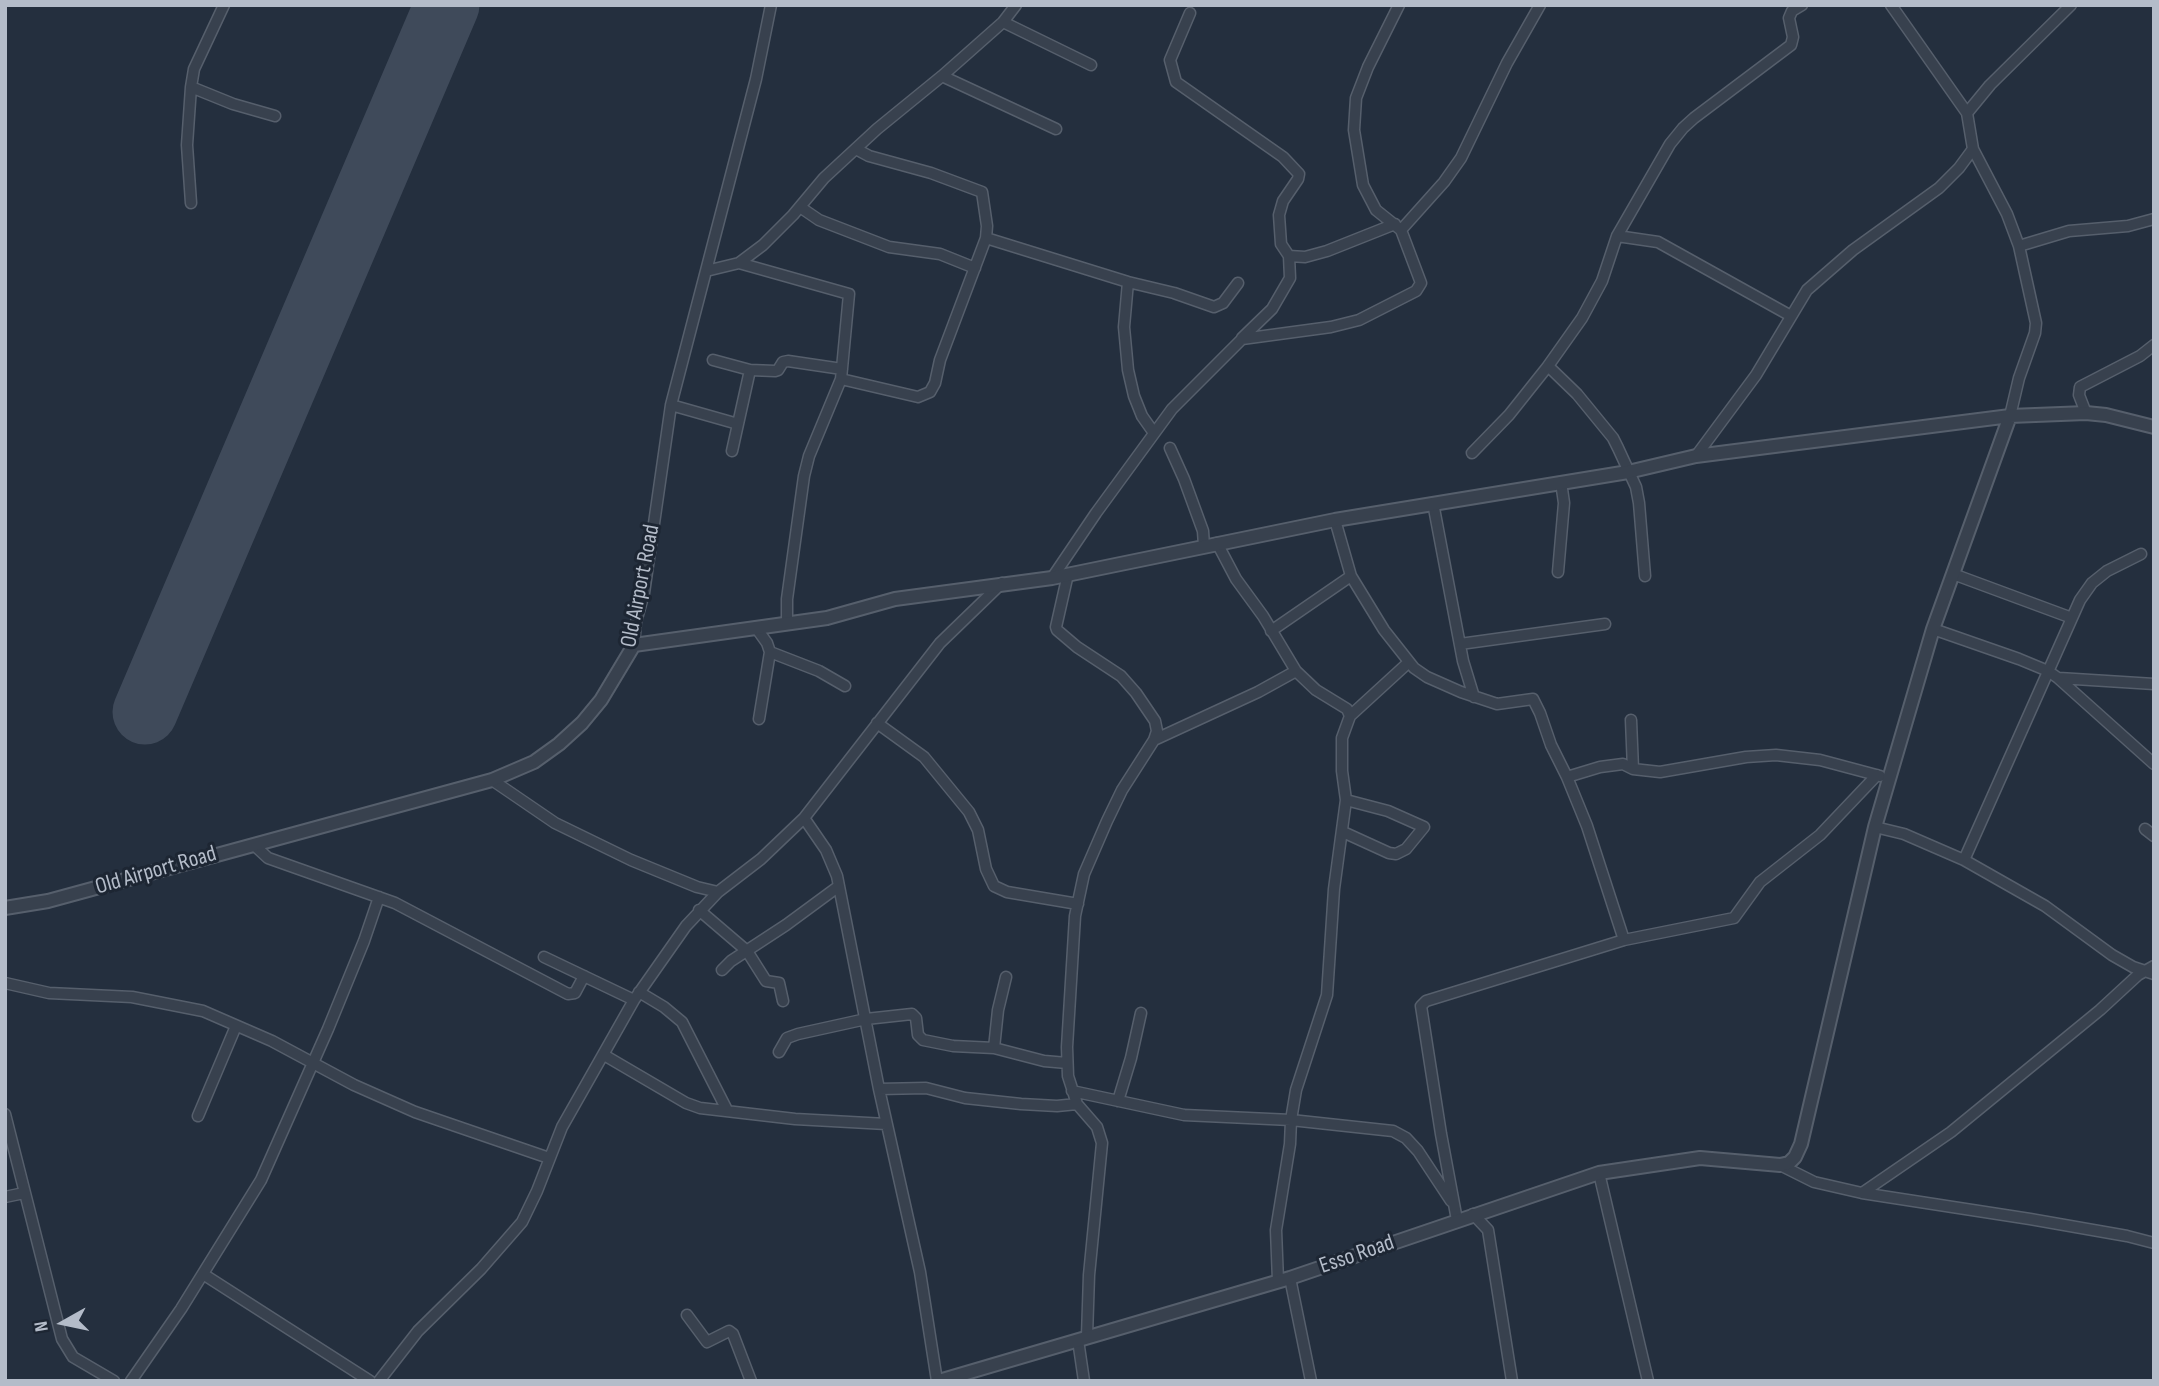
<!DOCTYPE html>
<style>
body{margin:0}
#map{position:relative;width:2159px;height:1386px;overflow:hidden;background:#242f3e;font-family:"Sofia Sans Condensed",sans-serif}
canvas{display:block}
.frame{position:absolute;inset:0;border:7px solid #b4bcc9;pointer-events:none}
.north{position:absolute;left:28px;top:1288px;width:70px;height:70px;-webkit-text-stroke:5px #1d2633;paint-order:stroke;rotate:261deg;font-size:19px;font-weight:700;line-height:28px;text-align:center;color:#b4bcc9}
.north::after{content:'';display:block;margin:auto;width:24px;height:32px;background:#b4bcc9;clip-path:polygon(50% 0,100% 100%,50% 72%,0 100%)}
</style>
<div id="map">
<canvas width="2159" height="1386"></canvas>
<div class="frame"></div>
<div class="north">N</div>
</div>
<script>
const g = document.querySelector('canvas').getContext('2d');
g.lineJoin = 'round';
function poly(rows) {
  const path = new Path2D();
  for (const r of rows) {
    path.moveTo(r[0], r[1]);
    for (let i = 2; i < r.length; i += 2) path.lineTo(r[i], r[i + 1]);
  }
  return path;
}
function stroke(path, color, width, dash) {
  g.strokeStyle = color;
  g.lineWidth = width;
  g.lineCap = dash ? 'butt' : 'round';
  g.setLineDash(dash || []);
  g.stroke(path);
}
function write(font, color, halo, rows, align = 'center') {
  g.font = font + ' "Sofia Sans Condensed",sans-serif';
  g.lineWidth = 6;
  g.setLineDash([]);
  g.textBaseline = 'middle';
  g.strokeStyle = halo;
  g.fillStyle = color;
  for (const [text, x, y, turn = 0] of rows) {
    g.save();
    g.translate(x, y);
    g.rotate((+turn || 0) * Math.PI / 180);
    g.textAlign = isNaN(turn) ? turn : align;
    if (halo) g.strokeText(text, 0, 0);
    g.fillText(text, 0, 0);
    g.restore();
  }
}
const runway = poly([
 [145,712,447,5]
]);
const minor = poly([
 [1891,5,1967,113],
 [1190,13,1170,60,1176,82,1283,157,1299,174,1298,179,1283,201,1279,215,1281,244,1289,256,1290,278,1272,309,1242,338],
 [1003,22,1091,65],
 [942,76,1056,129],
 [191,87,233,104,275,116],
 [191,203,187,145,191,87,194,69,224,5],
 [800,207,819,220,889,247,940,254,975,268],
 [1401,230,1444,182,1461,158,1507,63,1540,5],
 [1617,236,1658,242,1791,316],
 [986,238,1128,282,1174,293,1214,307,1223,303,1238,283],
 [2019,246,2069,231,2128,226,2154,219],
 [1289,256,1305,257,1327,251,1395,224],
 [739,263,849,294,841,379],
 [706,271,739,263,763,245,793,215,824,178,877,129,942,76,1003,22,1016,5],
 [1128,282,1124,327,1128,370,1134,396,1142,416,1154,433],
 [713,360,750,370,775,371,778,370,783,362,788,361,842,369],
 [671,405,738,424],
 [2086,413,2079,395,2080,387,2140,356,2154,345],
 [2010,416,2019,378,2035,333,2036,323,2019,246,2007,214,1973,149,1967,113,1990,85,2071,5],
 [1170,448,1184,479,1203,531,1204,546],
 [732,451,750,370],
 [1472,453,1509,415,1548,366],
 [1696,456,1756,375,1807,290,1853,250,1939,188,1959,168,1973,149],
 [1433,503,1463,661,1474,697],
 [1335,520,1351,576,1384,630,1414,668,1427,677,1461,692,1497,704,1533,699,1540,713,1551,745,1567,777,1600,767,1623,764,1633,769,1660,772,1746,757,1776,755,1820,760,1880,776],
 [1217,543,1236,579,1263,616,1296,671,1316,690,1347,709,1350,716,1342,738,1342,771,1346,800,1334,889,1327,995,1296,1090,1291,1120,1290,1144,1276,1230,1278,1281],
 [1558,572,1564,503,1561,482],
 [1068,574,1056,627,1057,630,1077,647,1121,676,1136,693,1155,721,1157,731,1154,740,1122,790,1107,821,1084,874,1075,916,1067,1047,1068,1076,1077,1104,1097,1127,1102,1143,1089,1275,1087,1336],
 [1953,574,2072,618],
 [1645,576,1639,503,1636,487,1618,448,1613,438,1577,394,1548,366,1582,318,1602,281,1617,236,1670,144,1683,128,1694,118,1791,45,1793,37,1789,18,1792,11,1802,5],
 [1052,578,1096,513,1172,409,1242,339,1331,327,1359,320,1416,291,1421,283,1401,230,1376,210,1363,185,1354,130,1356,98,1368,67,1399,5],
 [787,624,787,599,804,476,809,456,841,379,918,397,930,392,935,383,940,360,986,238,987,226,982,192,931,173,869,156,856,149],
 [757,629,767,643,770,652,759,719],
 [1933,629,2019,659,2048,671,2058,678,2154,764],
 [1271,631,1351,576],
 [1460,644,1605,624],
 [634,645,636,622,644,593,671,405,756,79,771,5],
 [770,652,819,671,845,686],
 [2059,678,2154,684],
 [1350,716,1409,662],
 [1631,720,1633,769],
 [877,723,924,757,969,812,978,830,986,869,994,886,1007,892,1078,904],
 [1154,740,1258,692,1296,671],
 [1567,777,1587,826,1624,940],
 [492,780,555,823,631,860,697,887,718,892],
 [804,818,826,850,837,876,879,1089,920,1272,937,1381],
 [1875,827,1904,834,1964,860,2045,906,2112,955,2133,967,2154,974],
 [2145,829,2154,836],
 [1343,832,1389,853,1396,854,1406,849,1424,827,1388,811,1346,800],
 [254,845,268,858,395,903,568,994,575,993,584,976],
 [1964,860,2080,600,2092,583,2107,571,2141,554],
 [699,910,747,951,766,981,779,983,783,1001],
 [544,957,634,1000],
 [722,970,731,961,786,925,839,886],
 [5,983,49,993,132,997,203,1011,272,1041,354,1085,415,1112,549,1158],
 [639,992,664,1007,682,1022,727,1110],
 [994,1048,998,1010,1006,977],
 [779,1052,787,1038,798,1034,866,1019,912,1014,916,1018,918,1035,923,1040,953,1046,994,1048,1044,1061,1067,1063],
 [604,1055,686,1103,700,1108,795,1119,886,1124],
 [879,1089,926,1088,965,1098,1021,1104,1057,1106,1077,1104],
 [1072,1091,1184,1115,1291,1120,1393,1131,1406,1138,1418,1151,1451,1201],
 [1118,1101,1131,1058,1141,1013],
 [5,1114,62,1339,73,1357,114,1381],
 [198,1116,236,1026],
 [1780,1165,1814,1182,1862,1193,2030,1219,2127,1236,2154,1243],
 [1599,1173,1648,1381],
 [1862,1193,1951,1132,2100,1010,2138,975,2154,966],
 [5,1197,24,1193],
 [1473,1214,1488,1230,1512,1381],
 [1457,1220,1441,1134,1421,1006,1426,1001,1624,940,1734,918,1760,882,1820,835,1877,775],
 [203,1274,370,1381],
 [1290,1278,1311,1381],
 [687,1315,707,1342,729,1331,733,1334,751,1381],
 [1078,1340,1084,1381],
 [131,1381,181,1309,261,1180,328,1029,364,941,379,897],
 [379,1381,418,1331,481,1269,522,1222,537,1191,562,1127,634,1000,686,926,718,892,761,859,804,818,940,643,1002,583]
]);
const tertiary = poly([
 [5,908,48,901,492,780,534,762,559,744,582,723,601,700,634,645,827,618,895,599,1052,578,1335,520,1628,472,1696,456,2010,416,2086,413,2106,415,2154,427],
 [939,1381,1290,1278,1599,1173,1700,1158,1780,1165,1789,1163,1795,1157,1801,1144,1875,827,1933,629,2010,416]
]);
const streetNames = [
 ["Old Airport Road",641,586,-79],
 ["Old Airport Road",156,871,-16],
 ["Esso Road",1357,1255,-19]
];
stroke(runway, '#3f4a5a', 65);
stroke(minor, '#565f6c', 13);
stroke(tertiary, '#565f6c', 16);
stroke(minor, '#38414e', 10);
stroke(tertiary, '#38414e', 12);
write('23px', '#b4bcc9', '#1d2633', streetNames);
</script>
